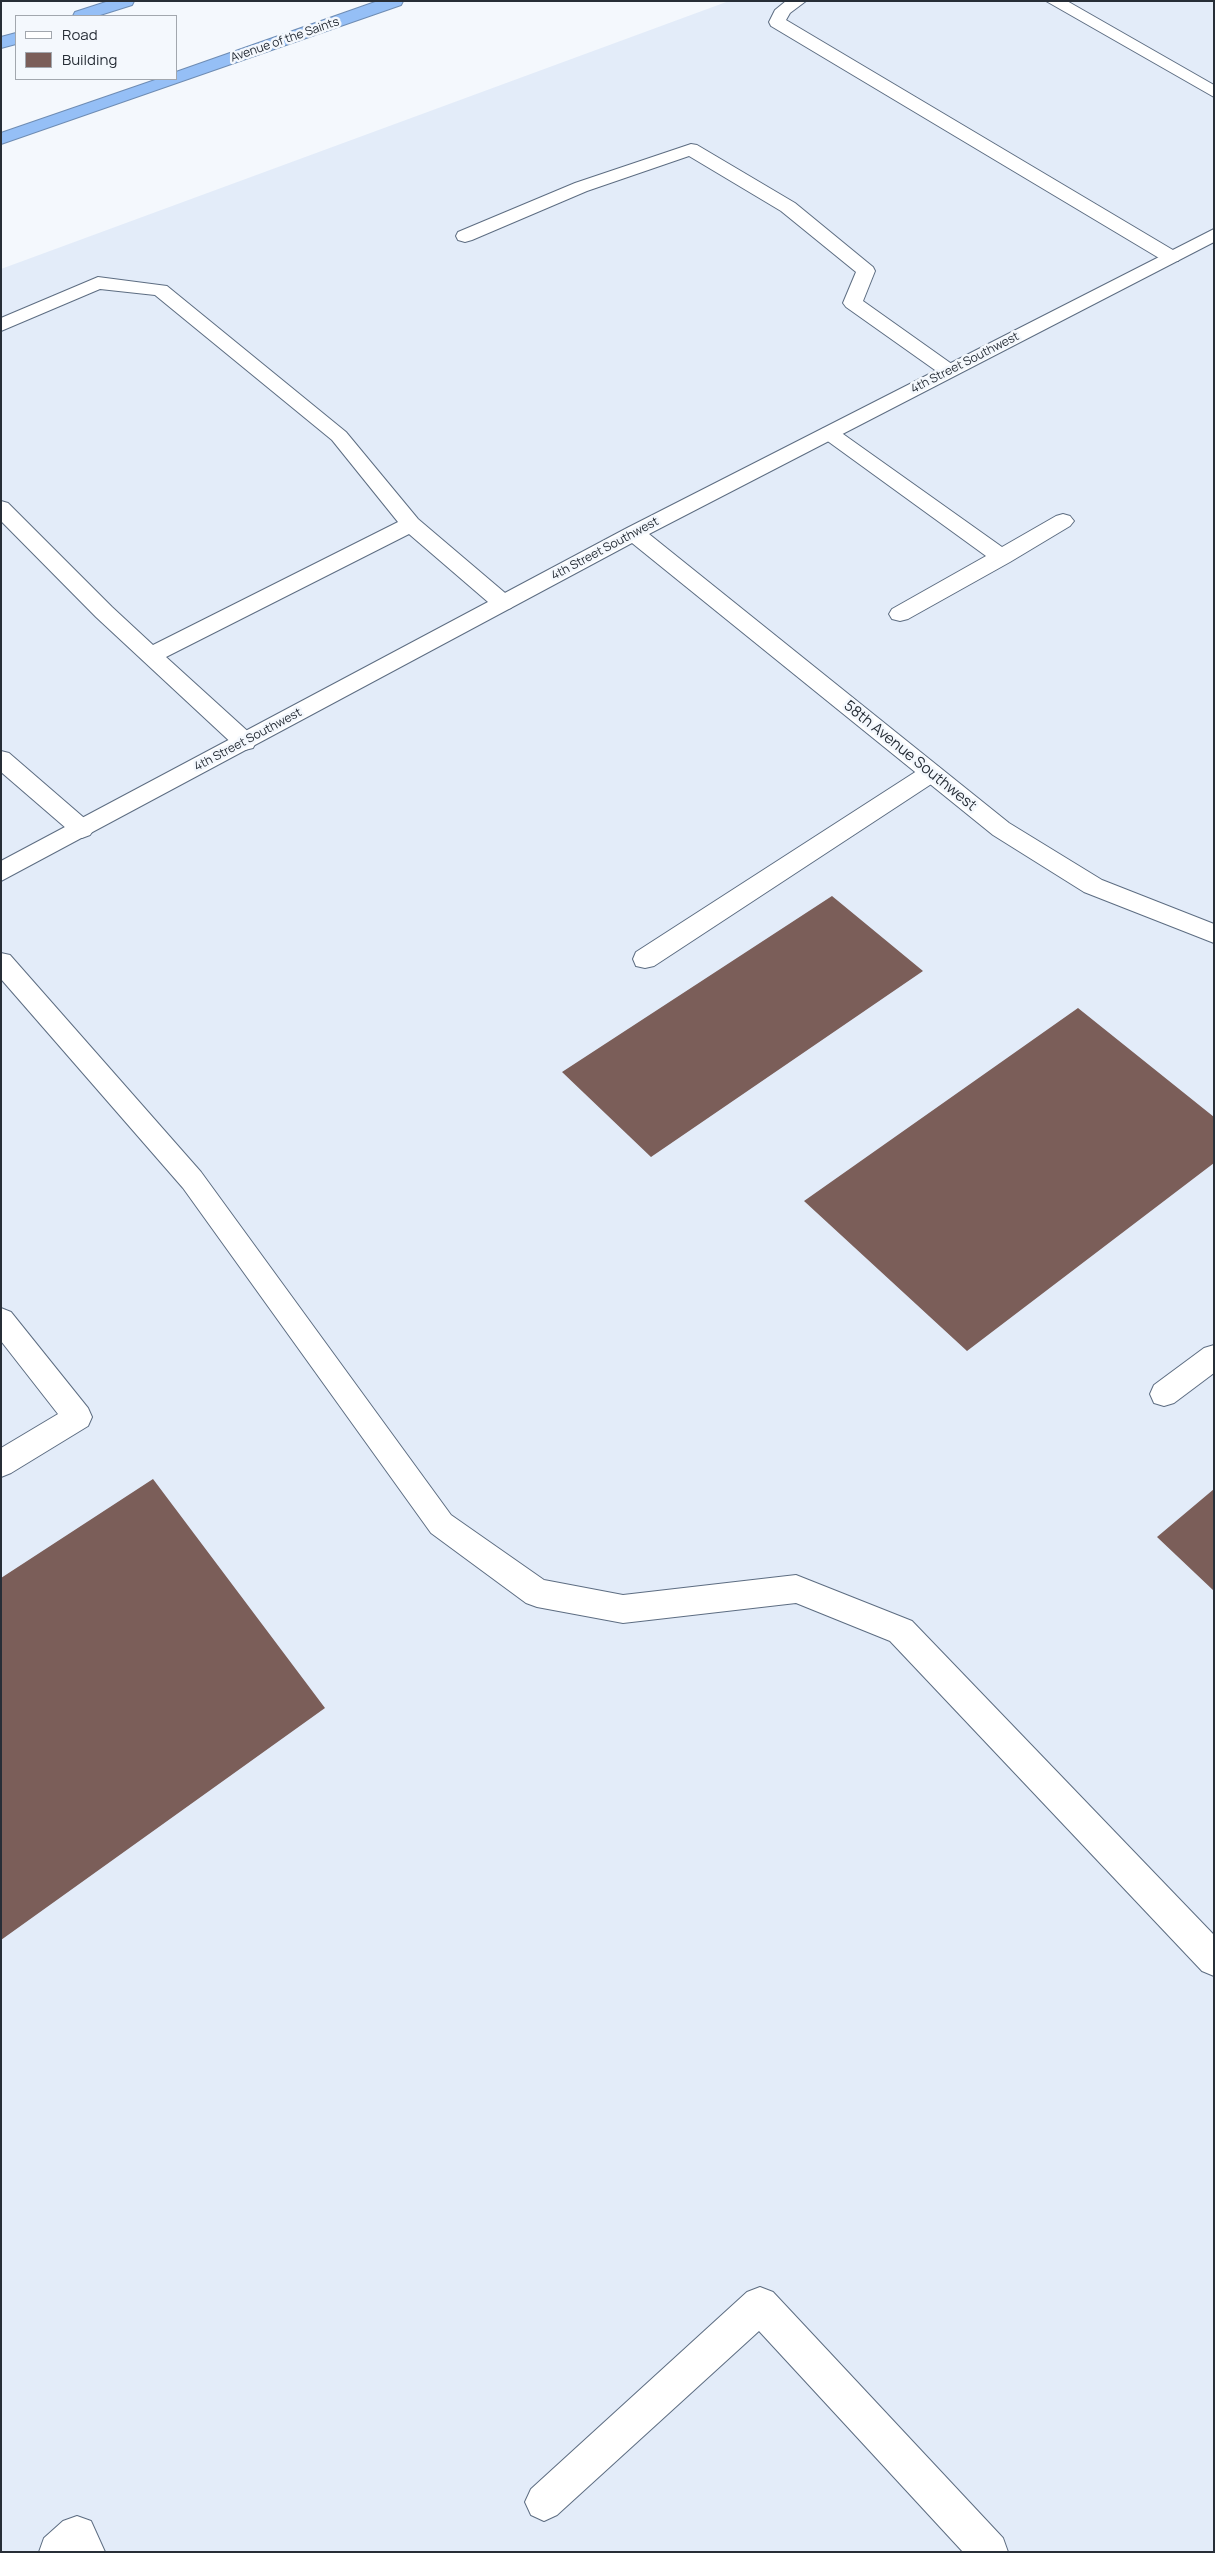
<!DOCTYPE html>
<style>
body{margin:0}
#map{position:relative;width:1215px;height:2553px;overflow:hidden;background:#f4f8fd;font-family:Manrope,sans-serif}
canvas{display:block}
.frame{position:absolute;inset:0;border:2px solid #272e37;pointer-events:none}
.legend{position:absolute;left:15px;top:15px;width:162px;height:65px;box-sizing:border-box;background:#f4f8fd;border:1px solid #a2a7ae;margin:0;padding:6px 9px;list-style:none;font-size:15px;color:#272e37}
.legend li{display:flex;align-items:center;gap:10px;height:25px}
.legend b{width:25px;border:1px solid #a2a7ae}
</style>
<div id="map">
<canvas width="1215" height="2553"></canvas>
<div class="frame"></div>
<ul class="legend">
<li><b style="height:6px;background:#fff"></b>Road</li>
<li><b style="height:14px;background:#7b5e59"></b>Building</li>
</ul>
</div>
<script>
const g = document.querySelector('canvas').getContext('2d');
g.lineJoin = 'round';
function fill(path, color) {
  g.fillStyle = color;
  g.fill(path, 'evenodd');
}
function poly(rows) {
  const path = new Path2D();
  for (const r of rows) {
    path.moveTo(r[0], r[1]);
    for (let i = 2; i < r.length; i += 2) path.lineTo(r[i], r[i + 1]);
  }
  return path;
}
function stroke(path, color, width, dash) {
  g.strokeStyle = color;
  g.lineWidth = width;
  g.lineCap = dash ? 'butt' : 'round';
  g.setLineDash(dash || []);
  g.stroke(path);
}
function write(font, color, halo, rows, align = 'center') {
  g.font = font + ' Manrope,sans-serif';
  g.lineWidth = 5;
  g.setLineDash([]);
  g.textBaseline = 'middle';
  g.strokeStyle = halo;
  g.fillStyle = color;
  for (const [text, x, y, turn = 0] of rows) {
    g.save();
    g.translate(x, y);
    g.rotate((+turn || 0) * Math.PI / 180);
    g.textAlign = isNaN(turn) ? turn : align;
    if (halo) g.strokeText(text, 0, 0);
    g.fillText(text, 0, 0);
    g.restore();
  }
}
const built = poly([
 [729,1,1214,1,1214,2552,1,2552,1,269]
]);
const building = poly([
 [832,896,923,971,651,1157,562,1072],
 [1078,1008,1214,1117,1214,1163,967,1351,804,1201],
 [153,1479,325,1708,1,1940,1,1578],
 [1214,1489,1214,1591,1157,1537]
]);
const lane = poly([
 [786,1,806,1,790,13,786,20,1178,253,1180,257,1178,261,1164,261,771,26,769,22,775,10,786,1],
 [1046,1,1067,1,1214,85,1214,97,1046,1],
 [691,144,697,145,795,203,873,267,875,271,863,301,956,367,959,371,956,375,942,375,846,307,843,303,856,272,781,211,689,156,587,191,472,240,465,242,458,240,456,236,458,232,575,183,691,144],
 [98,277,167,286,346,432,418,519,511,598,514,603,511,608,503,610,495,608,409,534,166,657,253,736,256,742,253,748,245,750,237,748,96,617,1,521,1,501,8,503,112,607,153,645,398,522,332,440,155,295,100,289,1,331,1,318,98,277],
 [829,427,836,429,1002,547,1056,516,1063,514,1070,516,1074,521,1070,526,1010,562,908,619,900,621,892,619,889,614,892,609,986,556,822,437,819,433,822,429,829,427],
 [1,751,9,753,90,823,94,829,90,835,82,838,74,835,1,772,1,751],
 [931,765,939,767,943,773,939,779,654,966,645,968,636,966,633,959,636,952,923,767,931,765],
 [1,953,10,955,201,1172,451,1515,544,1580,623,1595,796,1575,912,1621,1214,1935,1214,1976,1202,1971,890,1641,796,1603,623,1623,537,1607,526,1603,431,1533,183,1188,1,979,1,953],
 [1,1308,11,1312,88,1408,92,1417,88,1426,11,1473,1,1477,1,1448,58,1414,1,1341,1,1308],
 [1214,1345,1214,1373,1174,1403,1164,1406,1154,1403,1150,1394,1154,1385,1204,1348,1214,1345],
 [760,2287,773,2292,1003,2538,1008,2552,963,2552,759,2331,557,2515,544,2521,531,2515,525,2502,531,2489,747,2292,760,2287],
 [77,2516,91,2521,105,2552,39,2552,44,2538,63,2521,77,2516]
]);
const street = poly([
 [1214,229,1214,242,649,534,1009,823,1102,880,1214,924,1214,943,1084,892,993,835,632,543,1,881,1,861,627,528,1214,229]
]);
const highway = poly([
 [109,1,134,1,132,5,97,16,73,16,75,12,109,1],
 [378,1,403,1,401,5,1,144,1,133,158,79,176,79,176,72,378,1],
 [16,33,16,44,1,48,1,37,16,33]
]);
const farStreetnames = [
 ["Avenue of the Saints",285,40,-19],
 ["4th Street Southwest",965,363,-27],
 ["4th Street Southwest",605,549,-28],
 ["4th Street Southwest",248,740,-28]
];
const streetNames = [
 ["58th Avenue Southwest",910,756,39]
];
fill(built, '#e3ecf9');
fill(building, '#7b5e59');
stroke(lane, '#5d6d82', 2);
stroke(street, '#5d6d82', 2);
stroke(highway, '#6e8cb3', 2);
fill(lane, '#fff');
fill(street, '#fff');
fill(highway, '#95bff6');
write('12px', '#272e37', '#f4f8fd', farStreetnames);
write('15px', '#272e37', '#f4f8fd', streetNames);
</script>
